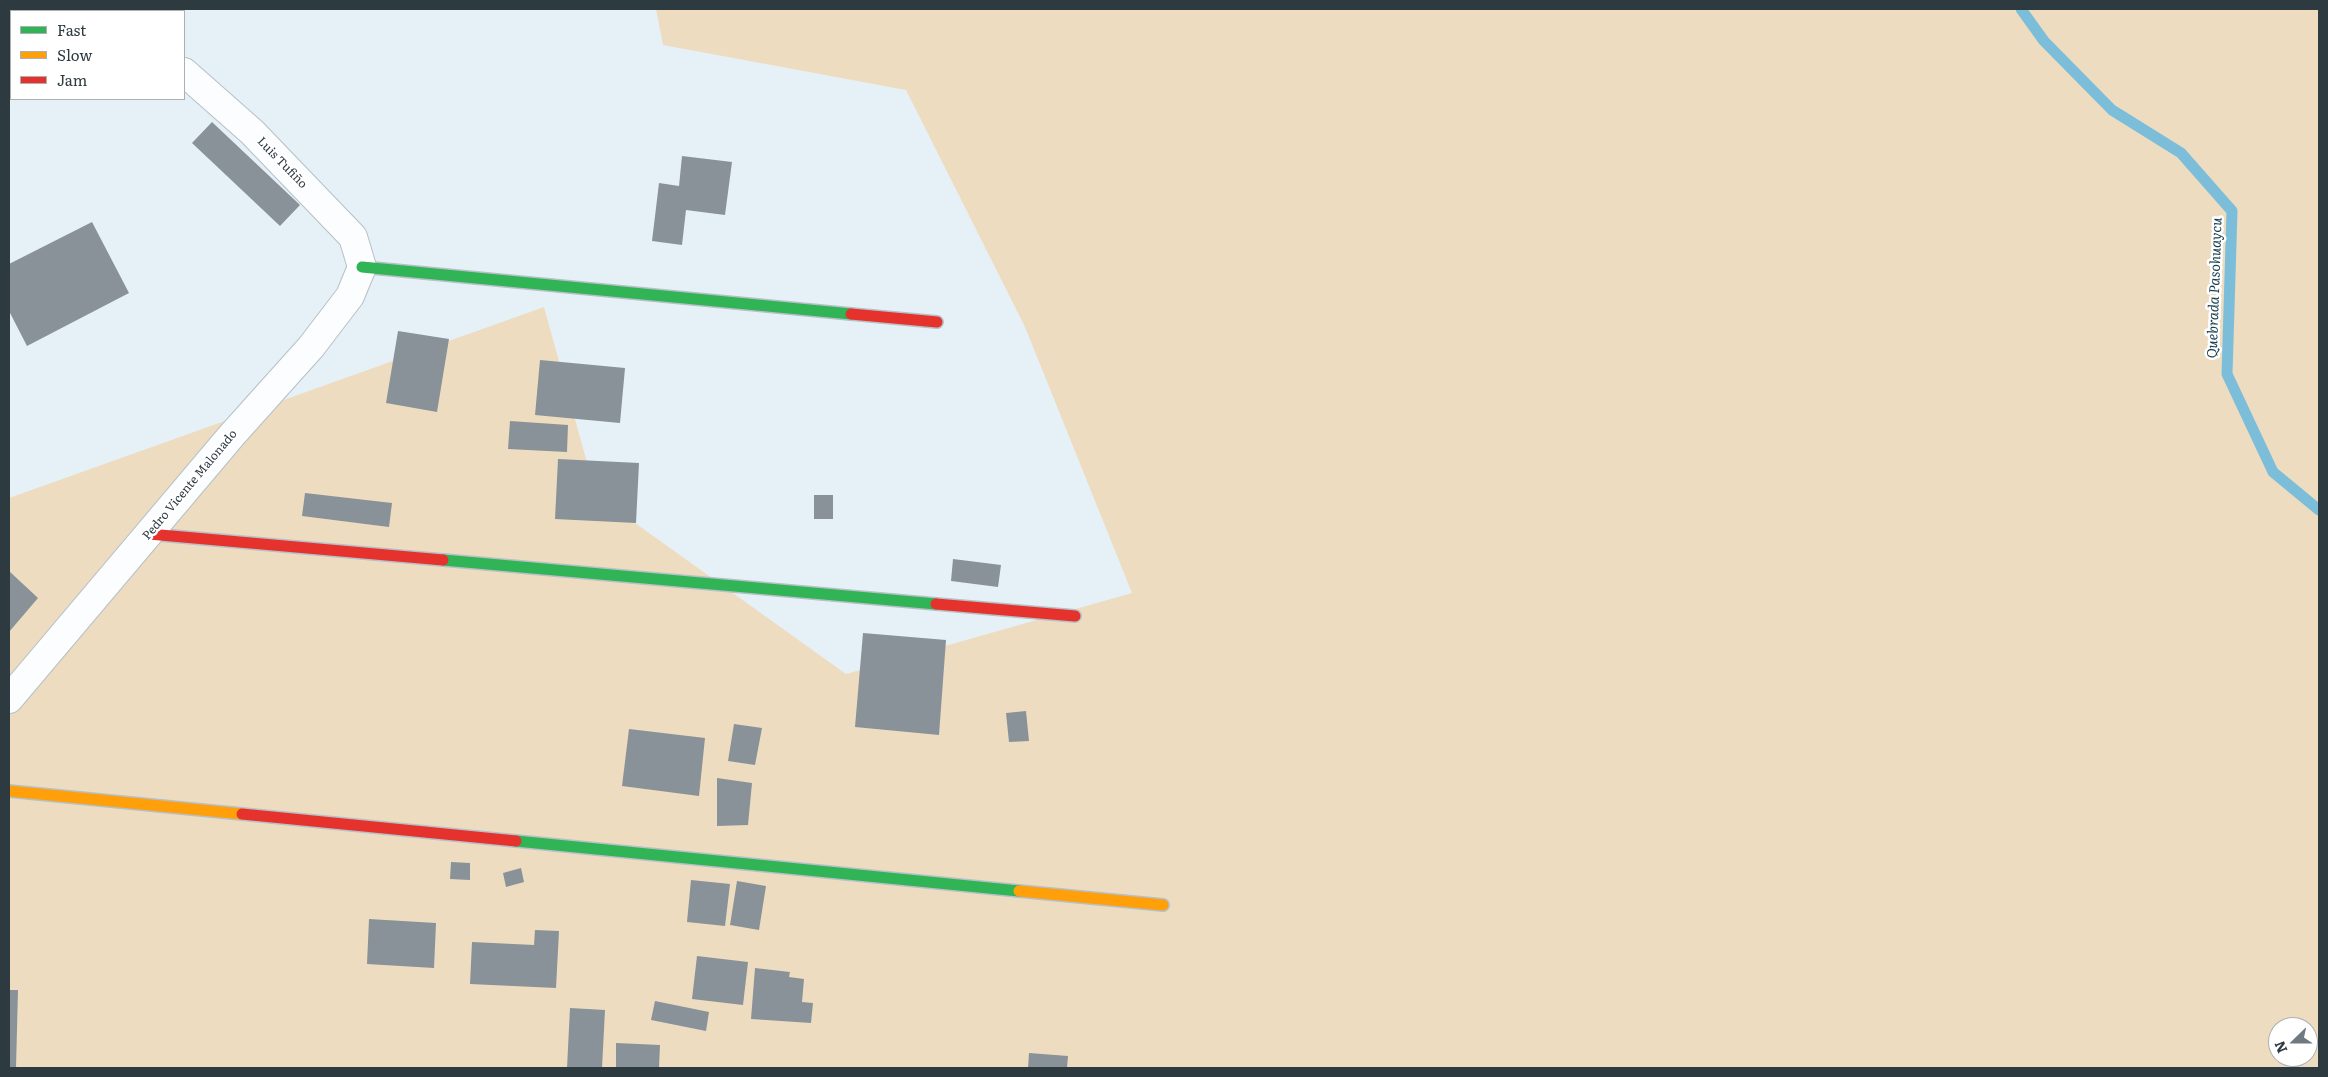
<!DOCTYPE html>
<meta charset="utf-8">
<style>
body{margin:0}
#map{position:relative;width:2328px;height:1077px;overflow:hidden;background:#e6f1f7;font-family:Literata,serif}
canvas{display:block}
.frame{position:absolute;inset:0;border:10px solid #2d3a40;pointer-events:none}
.legend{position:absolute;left:10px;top:10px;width:175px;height:90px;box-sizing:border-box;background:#fff;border:1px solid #abb0b3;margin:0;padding:6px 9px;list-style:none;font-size:15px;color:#2d3a40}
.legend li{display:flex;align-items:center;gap:10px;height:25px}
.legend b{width:25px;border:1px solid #abb0b3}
.north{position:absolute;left:2268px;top:1017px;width:50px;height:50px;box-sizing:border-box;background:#fff;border:1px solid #abb0b3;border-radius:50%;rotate:248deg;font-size:14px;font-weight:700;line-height:20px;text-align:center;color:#2d3a40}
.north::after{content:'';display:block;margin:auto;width:18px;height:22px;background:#6e7a80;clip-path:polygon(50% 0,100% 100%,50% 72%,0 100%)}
</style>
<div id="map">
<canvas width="2328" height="1077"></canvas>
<div class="frame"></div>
<ul class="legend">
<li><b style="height:6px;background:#30b455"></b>Fast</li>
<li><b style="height:6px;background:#ff9f0a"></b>Slow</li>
<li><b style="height:6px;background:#e5322d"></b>Jam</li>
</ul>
<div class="north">N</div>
</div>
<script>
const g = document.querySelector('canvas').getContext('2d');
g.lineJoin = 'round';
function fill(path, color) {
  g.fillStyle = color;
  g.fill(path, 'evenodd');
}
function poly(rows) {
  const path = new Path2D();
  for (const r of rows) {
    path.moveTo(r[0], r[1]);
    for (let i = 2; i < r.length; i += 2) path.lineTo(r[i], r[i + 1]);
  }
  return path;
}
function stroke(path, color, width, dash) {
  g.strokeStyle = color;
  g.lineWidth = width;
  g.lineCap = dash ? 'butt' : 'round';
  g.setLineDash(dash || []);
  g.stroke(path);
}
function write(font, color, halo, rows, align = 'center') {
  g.font = font + ' Literata,serif';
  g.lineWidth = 5;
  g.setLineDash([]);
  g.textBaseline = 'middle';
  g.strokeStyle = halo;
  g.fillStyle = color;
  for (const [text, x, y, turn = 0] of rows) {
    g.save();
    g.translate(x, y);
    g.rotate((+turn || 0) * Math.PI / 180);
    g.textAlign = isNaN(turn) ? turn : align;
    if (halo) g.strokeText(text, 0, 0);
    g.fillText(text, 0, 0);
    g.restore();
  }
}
const green = poly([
 [656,9,2319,9,2319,1068,9,1068,9,498,544,307,596,495,846,674,1132,593,1025,327,906,90,663,45],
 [2278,1027,2308,1027,2308,1057,2278,1057]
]);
const stream = poly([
 [2021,9,2044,41,2112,110,2181,153,2232,211,2227,374,2273,472,2319,510]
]);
const building = poly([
 [212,122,300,205,280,226,192,143],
 [682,156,732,162,725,215,686,210,682,245,652,241,659,183,679,186],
 [92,222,129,293,27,346,9,311,9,264],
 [398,331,449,339,437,412,386,403],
 [540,360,625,368,620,423,535,415],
 [510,421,568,425,567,452,508,449],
 [558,459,639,463,636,523,555,519],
 [305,493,392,503,389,527,302,516],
 [814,495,833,495,833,519,814,519],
 [953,559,1001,565,998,587,951,581],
 [9,571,38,598,9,632],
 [863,633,946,640,939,735,855,727],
 [1026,711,1029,741,1009,742,1006,713],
 [734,724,762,728,755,765,728,761],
 [629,729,705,738,699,796,622,786],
 [717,778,752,783,748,825,717,826],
 [451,862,470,863,470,880,450,879],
 [521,868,524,882,506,887,503,873],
 [691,880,730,884,725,926,687,922],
 [737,881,766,886,759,930,730,925],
 [369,919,436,923,434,968,367,964],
 [535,930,559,931,556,988,470,984,472,942,534,945],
 [697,956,748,962,743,1005,692,999],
 [755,968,790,972,789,977,804,979,802,1002,813,1003,811,1023,751,1019],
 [9,990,18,990,16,1068,9,1068],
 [655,1001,709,1012,706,1031,651,1020],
 [570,1008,605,1010,602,1068,567,1068],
 [616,1043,660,1045,659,1068,616,1068],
 [1029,1053,1068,1056,1067,1068,1028,1068]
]);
const street = poly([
 [112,9,114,11],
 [9,699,232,435,311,347,350,296,362,267,353,237,252,132,184,72]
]);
const fast = poly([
 [362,267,851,314],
 [443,560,936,604],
 [516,841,1019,891]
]);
const slow = poly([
 [9,791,242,814],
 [1019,891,1163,905]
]);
const jam = poly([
 [851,314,937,322],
 [149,534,443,560],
 [936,604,1075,616],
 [242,814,516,841]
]);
const streetNames = [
 ["Luis Tufiño",282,163,46],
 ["Pedro Vicente Malonado",190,485,-50]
];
const waterNames = [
 ["Quebrada Pasohuaycu",2215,288,-88]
];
fill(green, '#eedcc1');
stroke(stream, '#7cbeda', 11);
fill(building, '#889298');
stroke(street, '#b6c0c6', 30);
stroke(fast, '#b6c0c6', 14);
stroke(slow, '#b6c0c6', 14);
stroke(jam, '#b6c0c6', 14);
stroke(street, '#fbfdfe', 28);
stroke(fast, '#30b455', 11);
stroke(slow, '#ff9f0a', 11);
stroke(jam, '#e5322d', 11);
write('12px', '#2d3a40', '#fff', streetNames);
write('italic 14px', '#163e4e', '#fff', waterNames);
</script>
